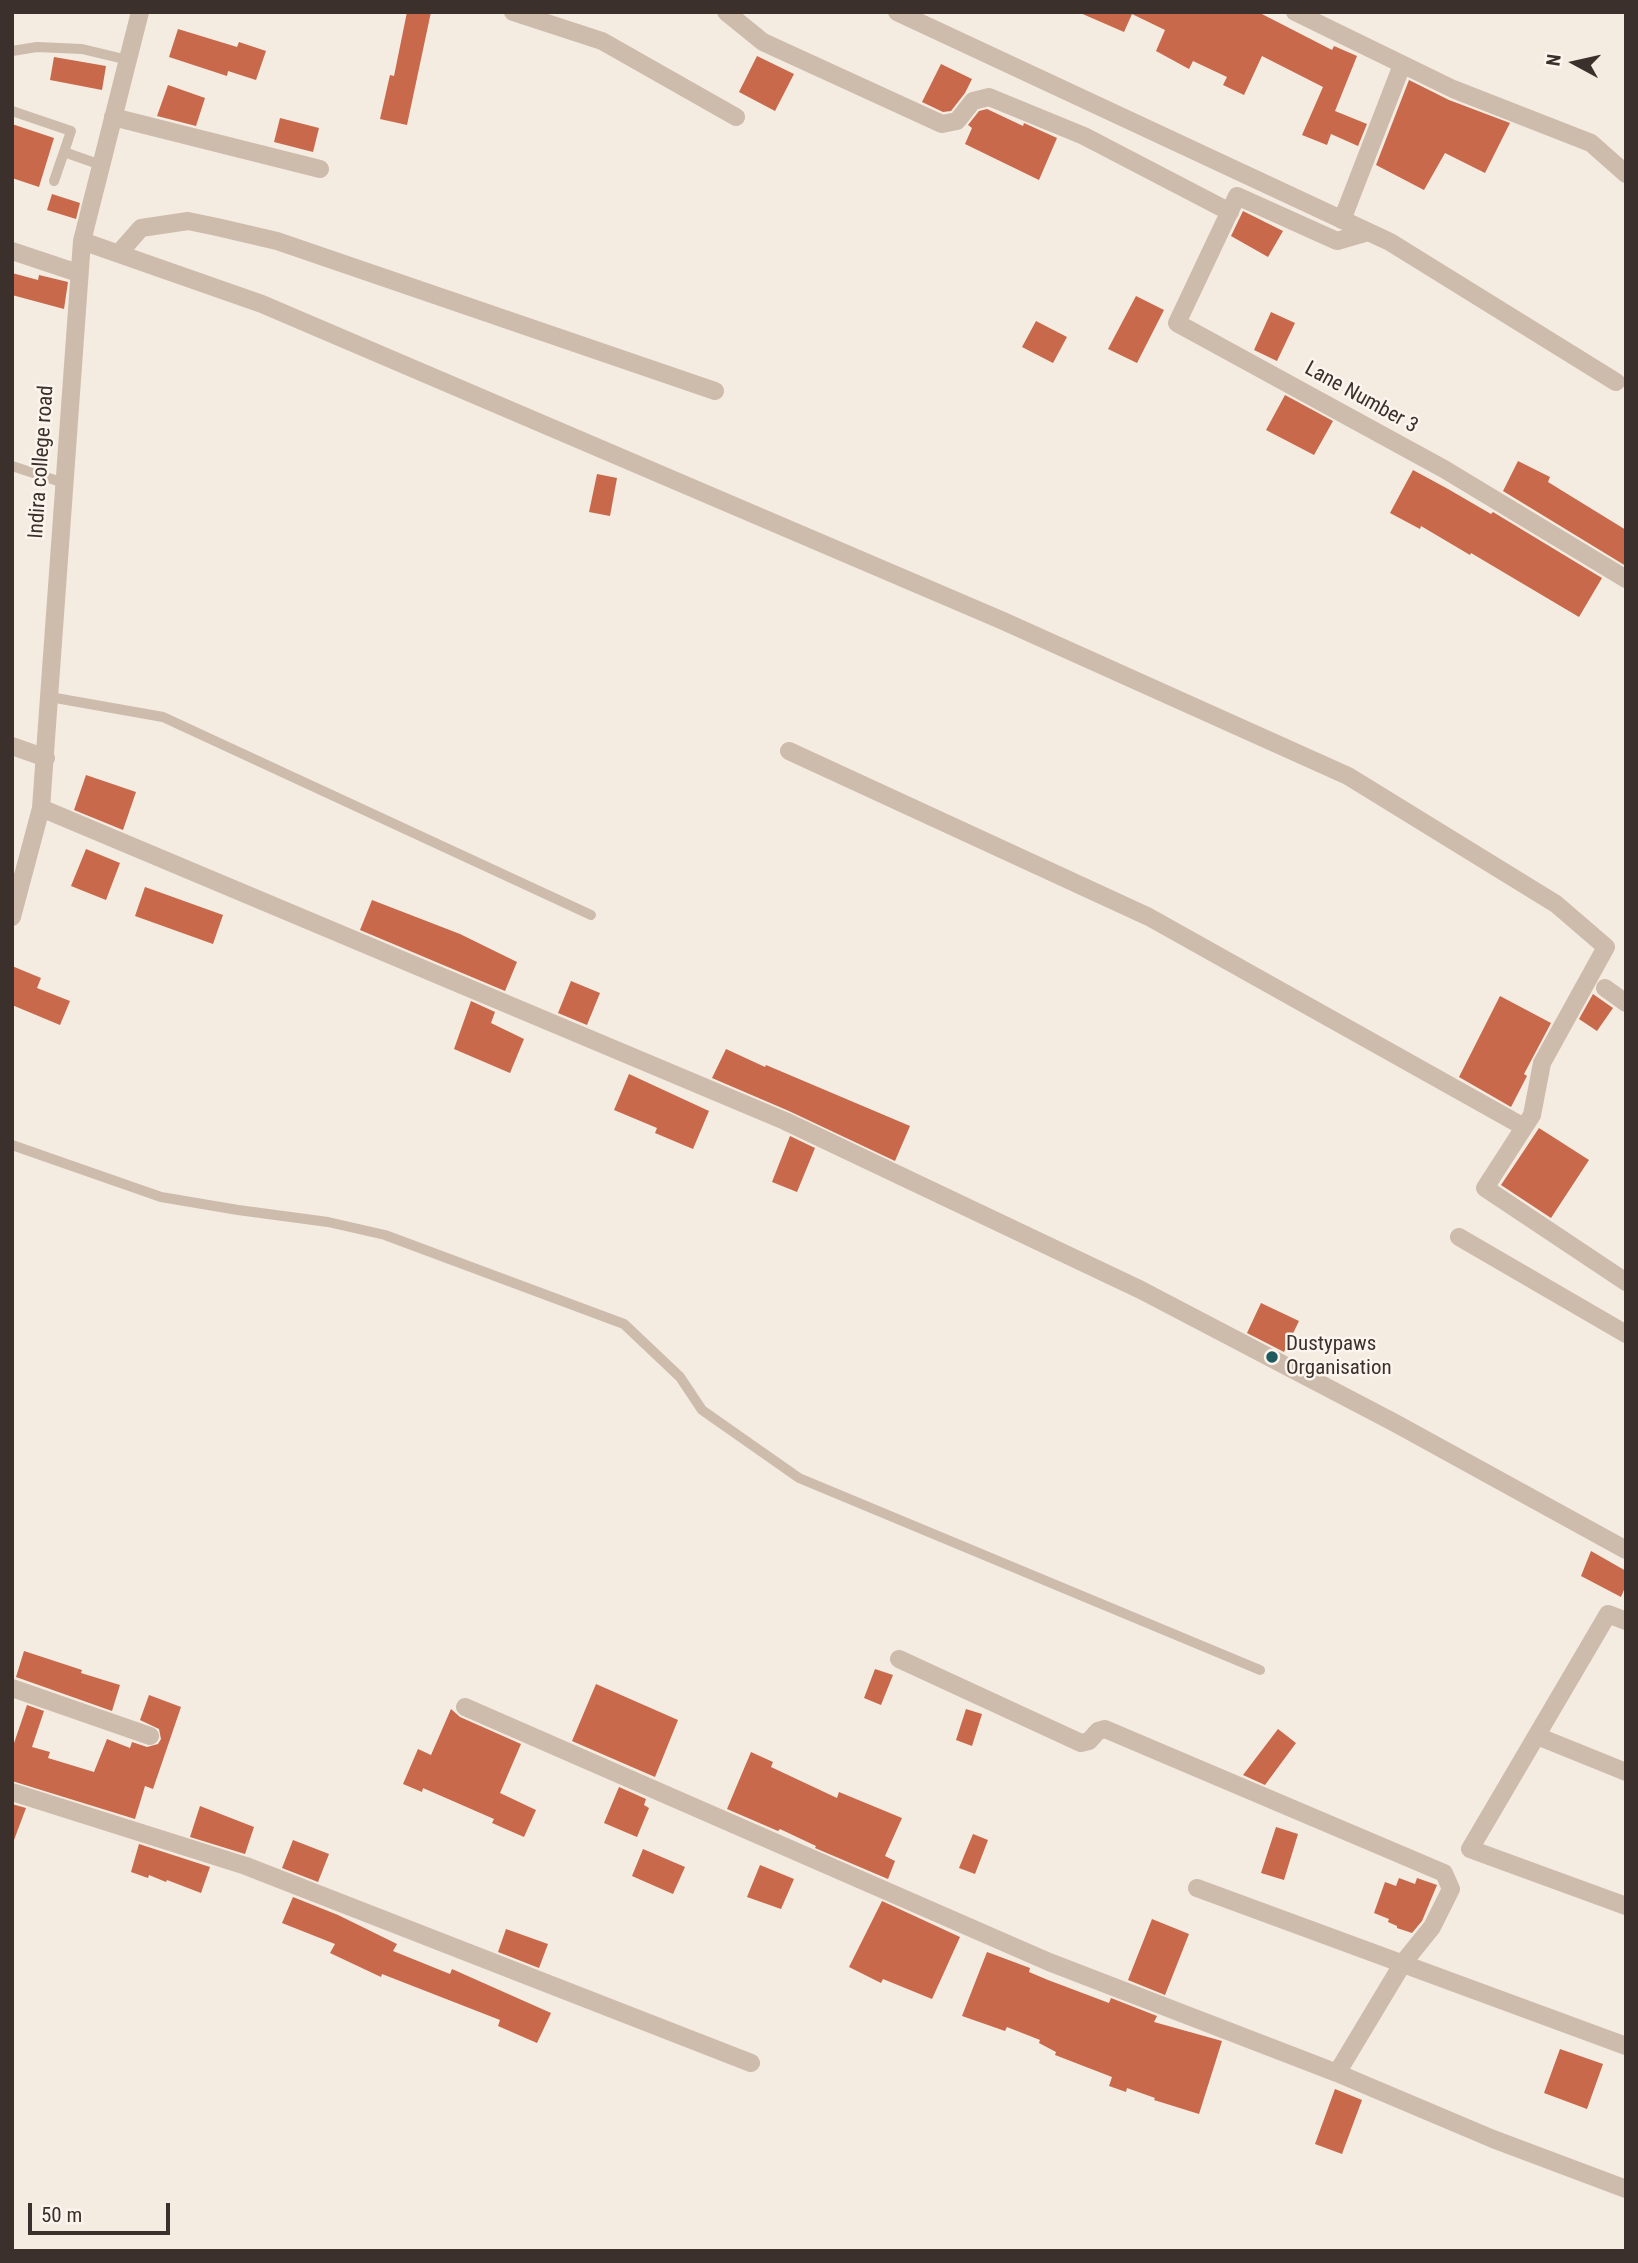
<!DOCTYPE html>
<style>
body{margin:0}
#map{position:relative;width:1638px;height:2263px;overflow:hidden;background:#f4ebe1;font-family:"Roboto Condensed",sans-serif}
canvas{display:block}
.frame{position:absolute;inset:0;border:14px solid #3b302b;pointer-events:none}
.north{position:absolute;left:1540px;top:28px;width:70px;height:70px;-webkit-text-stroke:5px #fbf5ee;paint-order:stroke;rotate:278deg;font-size:19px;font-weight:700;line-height:28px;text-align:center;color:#3b302b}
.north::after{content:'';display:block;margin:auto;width:24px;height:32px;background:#3b302b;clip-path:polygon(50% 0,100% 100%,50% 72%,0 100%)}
.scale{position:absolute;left:28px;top:2203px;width:142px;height:32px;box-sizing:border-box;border:4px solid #3b302b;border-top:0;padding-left:9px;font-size:21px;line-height:24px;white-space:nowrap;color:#3b302b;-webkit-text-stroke:5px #fbf5ee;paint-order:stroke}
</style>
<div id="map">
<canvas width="1638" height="2263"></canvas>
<div class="frame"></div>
<div class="north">N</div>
<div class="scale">50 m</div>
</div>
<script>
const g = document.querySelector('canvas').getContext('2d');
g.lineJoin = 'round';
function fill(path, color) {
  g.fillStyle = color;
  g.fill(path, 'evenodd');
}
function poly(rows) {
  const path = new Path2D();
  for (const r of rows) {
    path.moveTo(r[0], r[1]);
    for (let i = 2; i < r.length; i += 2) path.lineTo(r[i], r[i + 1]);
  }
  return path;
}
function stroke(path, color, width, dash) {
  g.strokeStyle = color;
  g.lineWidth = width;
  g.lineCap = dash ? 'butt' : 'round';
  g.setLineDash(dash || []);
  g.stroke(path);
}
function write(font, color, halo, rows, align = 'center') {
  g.font = font + ' "Roboto Condensed",sans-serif';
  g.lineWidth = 5;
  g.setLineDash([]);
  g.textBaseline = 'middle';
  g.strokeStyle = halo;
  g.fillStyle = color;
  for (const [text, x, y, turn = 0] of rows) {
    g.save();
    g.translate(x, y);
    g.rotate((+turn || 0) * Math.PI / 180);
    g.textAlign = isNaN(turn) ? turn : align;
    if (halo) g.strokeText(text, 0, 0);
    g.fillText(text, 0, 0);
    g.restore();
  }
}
const building = poly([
 [407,12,431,12,407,125,380,119,390,75,394,76],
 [1078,12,1258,12,1332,50,1334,46,1357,56,1335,111,1367,124,1358,146,1331,134,1327,145,1302,135,1323,87,1262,56,1244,95,1223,85,1227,77,1193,61,1189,69,1156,51,1165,30,1132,14,1124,32],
 [178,29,237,47,239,42,266,51,256,80,228,71,227,76,169,57],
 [757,56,794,74,775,111,739,92],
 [54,57,106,66,102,90,50,80],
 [941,64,972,79,965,93,951,111,943,112,922,102],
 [1409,80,1449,100,1510,123,1485,173,1445,153,1424,190,1376,165],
 [168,85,205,98,196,126,157,116],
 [987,109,1023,126,1024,123,1057,138,1039,180,965,144,972,128,968,125,979,111],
 [280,118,319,128,313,152,274,142],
 [12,124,54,138,39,187,12,178],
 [52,194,80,203,76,219,47,210],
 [1243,211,1283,231,1268,257,1231,236],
 [12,273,38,280,39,275,68,282,64,309,12,295],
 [1136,296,1164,310,1137,363,1108,349],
 [1271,312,1295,323,1277,361,1254,350],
 [1036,321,1067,337,1053,363,1022,347],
 [1285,395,1333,421,1314,455,1266,430],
 [1518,461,1550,477,1548,482,1626,530,1626,566,1503,491],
 [1413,470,1448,489,1491,514,1493,512,1602,578,1579,617,1471,553,1470,555,1421,526,1420,529,1390,513],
 [597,474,617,478,610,516,589,512],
 [86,775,136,792,123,830,74,810],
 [86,849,120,863,106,900,71,886],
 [145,887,223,915,213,944,135,916],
 [372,900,460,934,517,962,505,991,360,930],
 [12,966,41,978,37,988,70,1001,60,1025,12,1005],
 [571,981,600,993,587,1025,558,1013],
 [1593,994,1613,1008,1597,1031,1579,1019],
 [1500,996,1551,1023,1524,1074,1527,1076,1511,1107,1459,1077],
 [471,1001,495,1012,491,1023,524,1039,510,1073,454,1049],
 [726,1049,765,1067,766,1065,910,1126,895,1161,789,1111,712,1078],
 [629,1074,709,1111,693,1149,655,1133,657,1128,614,1110],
 [1539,1128,1589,1160,1551,1218,1501,1185],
 [790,1136,815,1148,797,1192,772,1182],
 [1261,1303,1299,1321,1284,1352,1247,1333],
 [1591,1551,1626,1571,1626,1585,1621,1597,1581,1576],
 [24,1651,82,1670,81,1673,120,1685,112,1711,16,1677],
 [875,1669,893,1675,881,1705,864,1698],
 [596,1684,678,1720,655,1777,572,1741],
 [149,1695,181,1707,153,1789,145,1786,135,1819,12,1781,12,1749,27,1705,44,1711,32,1747,50,1752,48,1758,94,1772,107,1739,130,1748,132,1742,147,1747,158,1744,161,1739,159,1729,140,1720],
 [451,1709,460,1717,521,1744,500,1793,536,1810,524,1837,492,1823,494,1819,423,1788,422,1792,403,1784,418,1749,431,1755],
 [966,1709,982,1714,972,1746,956,1740],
 [1278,1729,1296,1743,1265,1785,1243,1775],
 [751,1752,773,1762,771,1767,837,1798,839,1792,902,1818,885,1856,895,1861,888,1879,815,1848,816,1846,780,1829,778,1831,727,1809],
 [619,1787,646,1799,644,1805,649,1808,637,1837,604,1823],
 [12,1804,26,1808,14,1840,12,1839],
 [200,1806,254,1827,245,1854,190,1837],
 [1276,1827,1298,1834,1284,1880,1261,1873],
 [973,1834,988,1840,975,1874,959,1868],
 [293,1840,329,1854,318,1882,282,1868],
 [139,1844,210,1867,201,1893,167,1880,166,1882,149,1875,148,1878,131,1872],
 [643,1849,685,1867,673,1894,632,1876],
 [760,1865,794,1879,781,1909,747,1897],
 [1399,1878,1415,1884,1417,1878,1437,1885,1422,1921,1412,1933,1397,1928,1397,1926,1388,1922,1389,1919,1374,1913,1385,1882,1396,1886],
 [293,1897,338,1915,397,1944,393,1951,450,1974,452,1969,551,2013,537,2043,498,2026,500,2020,382,1974,381,1977,330,1953,335,1944,282,1923],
 [882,1901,960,1937,932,1999,883,1979,881,1983,849,1967],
 [1152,1919,1189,1934,1165,1995,1128,1980],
 [506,1929,548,1944,539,1968,498,1952],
 [987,1952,1030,1968,1029,1972,1048,1980,1109,2003,1111,1998,1157,2016,1154,2022,1222,2041,1199,2114,1154,2100,1155,2098,1127,2088,1126,2092,1109,2086,1112,2077,1055,2055,1056,2052,1039,2043,1040,2040,1007,2027,1005,2031,962,2016],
 [1560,2049,1603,2064,1587,2109,1544,2093],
 [1335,2089,1362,2100,1342,2154,1315,2144]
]);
const lane = poly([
 [12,51,37,47,82,49,128,60],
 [12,111,71,131,64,152,101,165],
 [54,181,64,152],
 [12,466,64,483],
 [50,697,163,717,591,915],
 [12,1145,161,1197,238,1210,328,1222,385,1235,624,1324,680,1377,702,1410,799,1478,1260,1670]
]);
const street = poly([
 [513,12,602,41,736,117],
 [726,12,763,42,942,124,957,121,973,101,989,97,1084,136,1230,212],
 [897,12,1390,242,1616,382],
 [1295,12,1453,89,1591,143,1626,174],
 [113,117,320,169],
 [1342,220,1402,65],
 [1368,232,1337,241,1237,196,1177,323,1444,469,1626,579],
 [82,241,262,304,1001,620,1348,776,1556,904,1606,947,1542,1063,1532,1115,1485,1188,1626,1282],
 [12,251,78,273],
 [119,253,141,228,188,221,217,227,277,241,715,391],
 [12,746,46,758],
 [789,751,1149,917,1524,1127],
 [41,808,785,1121,1141,1290,1395,1423,1626,1550],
 [12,917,41,808,82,241,140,12],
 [1605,988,1626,1003],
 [1459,1237,1626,1334],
 [1626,1621,1608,1614,1470,1849,1626,1906],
 [899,1659,1081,1743,1089,1741,1098,1731,1105,1729,1444,1873,1451,1889,1432,1927,1403,1963,1337,2073],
 [12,1688,150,1736],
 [465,1707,1049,1962,1337,2073,1493,2139,1626,2189],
 [1537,1736,1626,1772],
 [12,1792,246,1866,751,2063],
 [1197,1888,1626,2046]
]);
const markers = [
 [1272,1357,7,"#1f5a5e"]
];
const streetNames = [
 ["Lane Number 3",1361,398,29],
 ["Indira college road",42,462,-86]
];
const poiNames = [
 ["Dustypaws",1286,1345],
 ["Organisation",1286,1369]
];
fill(building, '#c8694b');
stroke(lane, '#cdbbac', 10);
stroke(street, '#cdbbac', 18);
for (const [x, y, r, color] of markers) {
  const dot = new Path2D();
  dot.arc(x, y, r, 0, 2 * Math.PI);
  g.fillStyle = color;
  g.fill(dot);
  stroke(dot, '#fbf5ee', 2.5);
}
write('21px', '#3b302b', '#fbf5ee', streetNames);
write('21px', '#3b302b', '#fbf5ee', poiNames, 'left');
</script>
